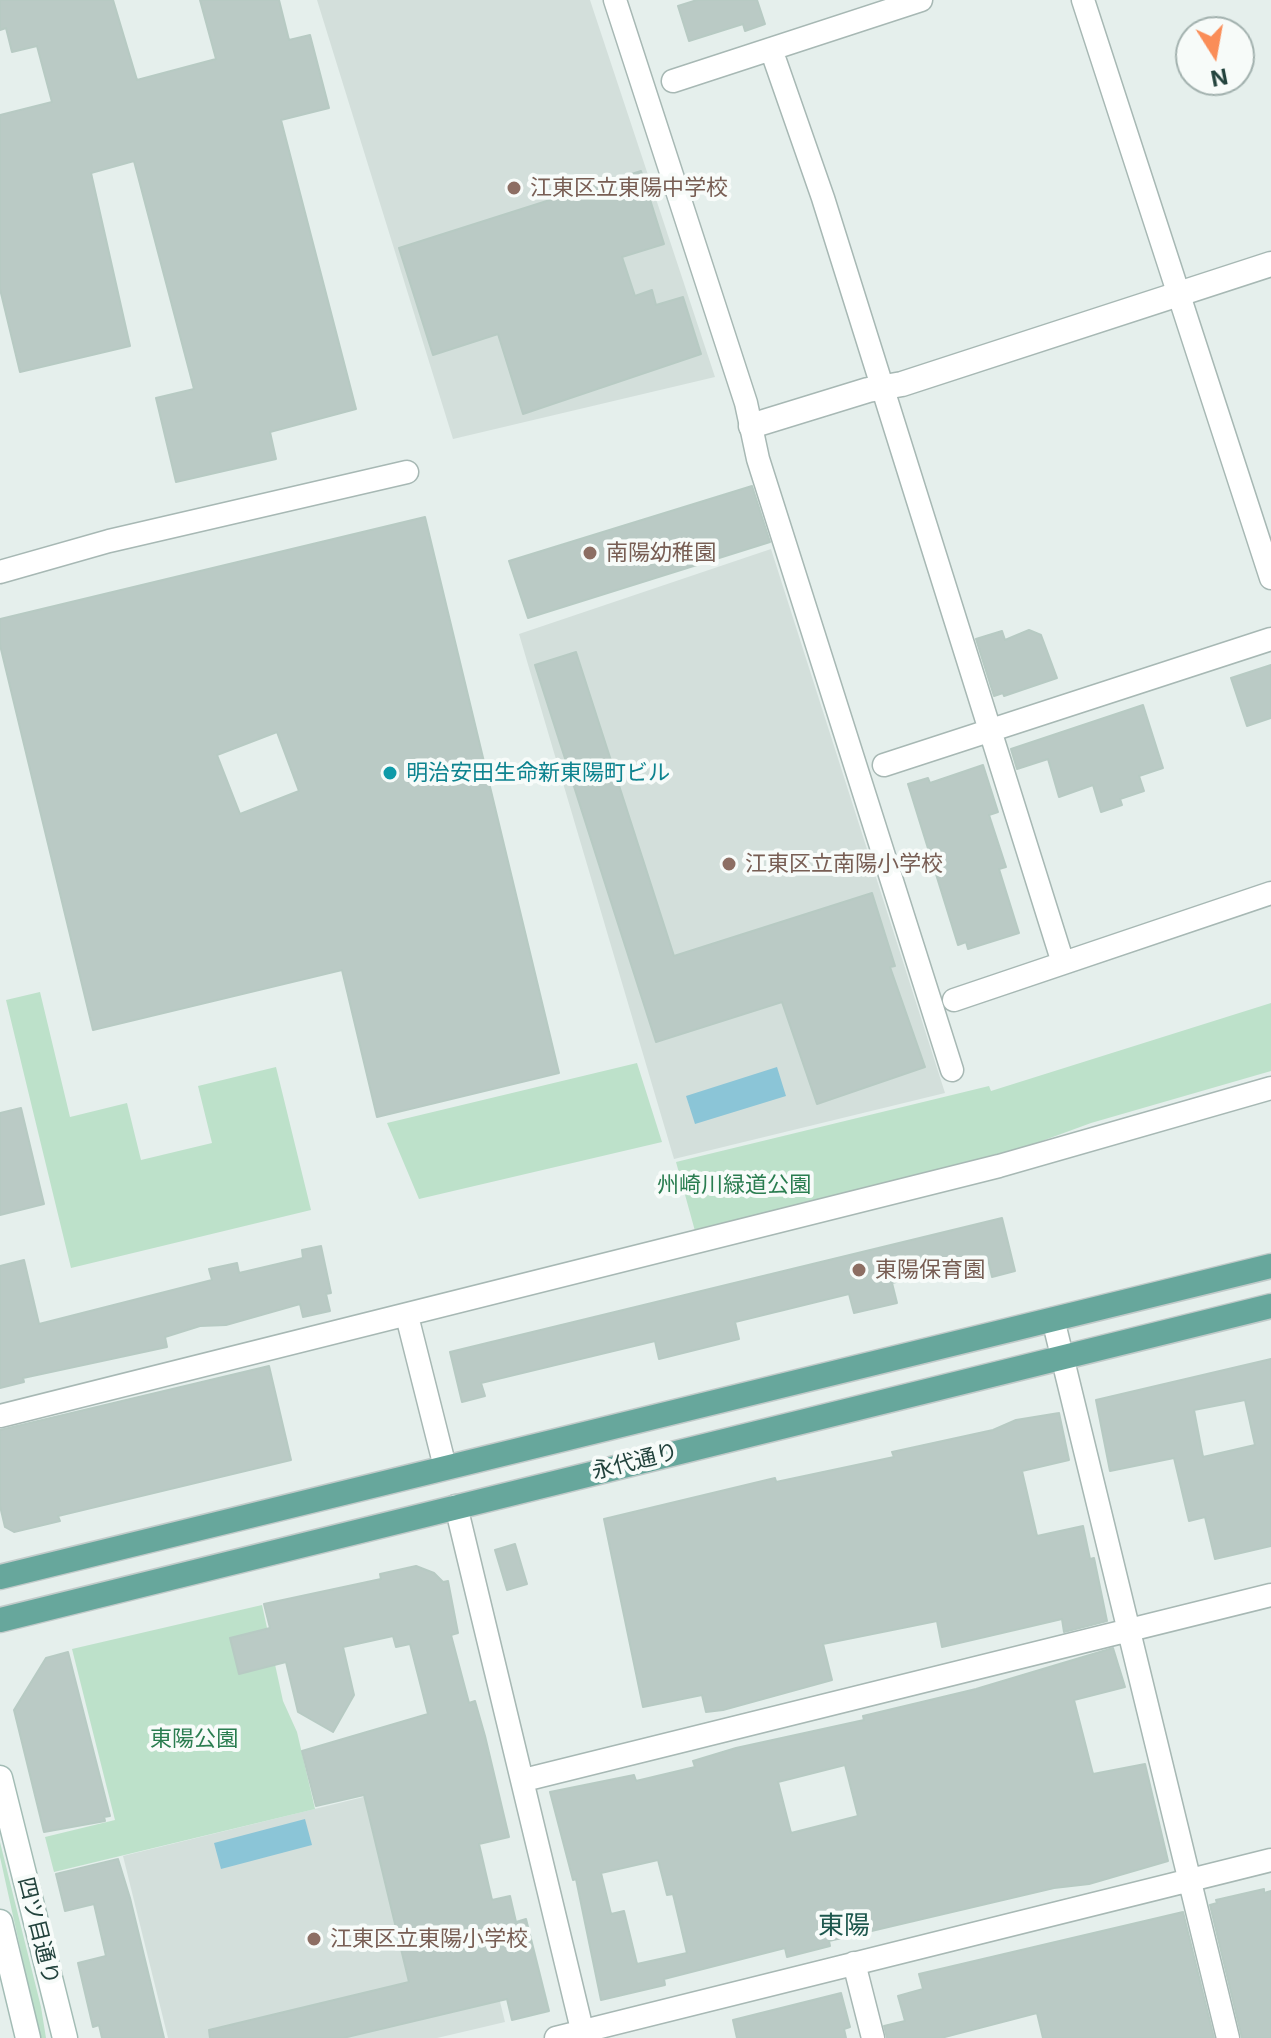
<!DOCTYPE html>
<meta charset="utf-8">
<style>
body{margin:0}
#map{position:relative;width:1271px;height:2038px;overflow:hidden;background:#e5efec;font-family:Inter,sans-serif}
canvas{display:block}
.north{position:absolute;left:1175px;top:16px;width:80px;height:80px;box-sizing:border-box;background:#f7fbf9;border:2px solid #a2b1ae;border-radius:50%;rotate:169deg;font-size:22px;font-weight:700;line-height:32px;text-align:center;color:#23433d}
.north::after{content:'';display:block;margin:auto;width:28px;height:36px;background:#fa8d58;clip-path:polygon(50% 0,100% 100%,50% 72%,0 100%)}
</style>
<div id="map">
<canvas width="1271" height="2038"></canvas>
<div class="north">N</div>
</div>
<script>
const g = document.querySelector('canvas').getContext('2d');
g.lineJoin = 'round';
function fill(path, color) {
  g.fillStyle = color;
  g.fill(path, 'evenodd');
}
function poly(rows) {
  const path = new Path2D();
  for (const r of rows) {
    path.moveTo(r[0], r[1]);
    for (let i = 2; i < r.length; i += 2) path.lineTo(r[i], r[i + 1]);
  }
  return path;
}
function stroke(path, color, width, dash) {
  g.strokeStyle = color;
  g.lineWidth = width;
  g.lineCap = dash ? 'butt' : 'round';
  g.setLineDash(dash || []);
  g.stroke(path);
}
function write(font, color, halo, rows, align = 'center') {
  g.font = font + ' Inter,"Noto Sans JP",sans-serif';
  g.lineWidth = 8;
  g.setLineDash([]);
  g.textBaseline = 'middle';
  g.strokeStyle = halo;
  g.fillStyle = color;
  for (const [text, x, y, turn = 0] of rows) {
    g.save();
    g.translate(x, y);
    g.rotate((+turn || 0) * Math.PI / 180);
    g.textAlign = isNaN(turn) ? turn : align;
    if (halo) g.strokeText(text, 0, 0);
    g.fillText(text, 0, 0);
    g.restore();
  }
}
const built = poly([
 [317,0,590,0,715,377,453,439],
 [771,549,945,1093,674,1159,519,634],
 [445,1777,505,2022,437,2038,168,2038,123,1856]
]);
const green = poly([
 [40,992,70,1117,127,1103,141,1160,212,1143,198,1086,276,1067,311,1210,71,1268,6,1000],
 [1271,1003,1271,1071,1091,1123,1001,1156,695,1231,676,1162,989,1086,991,1091],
 [637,1063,662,1142,419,1199,387,1123],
 [262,1605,283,1701,297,1732,315,1809,54,1872,45,1837,115,1820,72,1649],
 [0,1842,41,2007,46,2038,40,2038,0,1857]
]);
const water = poly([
 [777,1067,786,1096,695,1124,686,1096],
 [305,1819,312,1845,221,1869,214,1843]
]);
const building = poly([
 [0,0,113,0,137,80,216,59,200,0,279,0,289,40,310,35,329,108,281,120,356,409,270,432,276,459,176,482,156,398,194,389,134,161,91,173,130,346,20,372,0,289,0,115,52,102,37,46,12,52,6,28,0,30,0,0],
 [697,0,757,0,765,24,745,31,743,24,689,41,678,6,697,0],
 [641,171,664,244,622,257,635,296,652,290,656,305,683,297,701,354,523,414,498,334,433,355,399,248,641,171],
 [752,486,770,542,528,618,509,561,752,486],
 [425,517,559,1073,377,1117,342,970,93,1030,0,645,0,619,425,517],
 [277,732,299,791,240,814,217,755,277,732],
 [1029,630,1041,635,1057,678,1004,696,1003,693,994,696,976,639,1002,631,1005,640,1029,630],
 [576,652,674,956,872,893,895,966,890,967,925,1067,817,1104,782,1002,656,1042,535,665,576,652],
 [1271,665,1271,718,1247,726,1231,678,1271,665],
 [1143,705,1163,768,1139,776,1144,791,1120,799,1122,805,1101,812,1093,785,1059,797,1048,759,1017,769,1011,749,1143,705],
 [983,765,998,812,989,815,1006,867,999,869,1019,933,968,949,966,942,958,945,908,784,928,778,930,783,983,765],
 [21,1108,44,1204,0,1215,0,1113,21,1108],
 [1002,1218,1015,1271,992,1277,988,1259,892,1283,897,1303,854,1313,849,1294,735,1322,739,1339,659,1359,655,1341,481,1383,485,1396,462,1402,450,1352,1002,1218],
 [321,1246,331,1293,326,1294,330,1311,303,1317,300,1304,226,1325,200,1326,165,1337,167,1347,23,1378,24,1382,0,1388,0,1266,24,1260,39,1324,212,1280,209,1269,237,1263,239,1273,303,1258,302,1250,321,1246],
 [1271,1359,1271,1546,1215,1559,1205,1517,1189,1521,1174,1458,1110,1471,1096,1400,1271,1359],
 [1245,1400,1255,1445,1203,1457,1194,1410,1245,1400],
 [269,1366,291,1460,58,1516,60,1521,14,1532,5,1527,0,1506,0,1430,269,1366],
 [1059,1413,1069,1460,1022,1471,1037,1536,1083,1526,1090,1559,1094,1558,1107,1621,1064,1632,1062,1619,942,1647,937,1621,823,1644,832,1680,723,1710,706,1712,702,1695,643,1707,604,1519,775,1478,776,1482,894,1457,892,1452,993,1430,1016,1420,1059,1413],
 [515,1544,527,1584,507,1590,495,1550,515,1544],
 [416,1566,434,1573,443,1582,448,1581,458,1633,451,1635,469,1703,475,1701,485,1736,509,1837,479,1844,492,1900,510,1896,516,1922,526,1919,549,2011,512,2020,507,1999,343,2038,210,2038,209,2030,409,1982,364,1795,316,1806,302,1751,428,1714,410,1644,396,1647,393,1636,343,1647,354,1695,333,1732,298,1712,286,1662,239,1674,230,1638,270,1628,264,1604,381,1579,380,1574,416,1566],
 [1113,1648,1125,1687,1074,1700,1093,1774,1145,1764,1168,1861,1089,1884,1054,1888,829,1941,830,1946,787,1957,785,1948,664,1979,665,1985,601,2000,576,1879,573,1880,550,1792,634,1775,636,1781,695,1767,693,1761,736,1748,864,1720,863,1716,976,1689,1113,1648],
 [845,1765,858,1816,791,1833,778,1782,845,1765],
 [658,1860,667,1895,673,1894,687,1953,637,1964,624,1911,611,1914,601,1873,658,1860],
 [68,1652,110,1816,104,1817,105,1821,44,1832,14,1710,46,1658,68,1652],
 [118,1859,130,1898,164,2038,102,2038,99,2025,93,2027,78,1963,106,1956,94,1904,65,1911,56,1874,118,1859],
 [1264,1889,1264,1893,1271,1891,1271,2038,1242,2038,1210,1905,1217,1903,1216,1900,1264,1889],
 [1183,1912,1214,2038,1043,2038,1037,2013,941,2038,887,2038,884,2026,905,2021,898,1996,923,1989,919,1974,1183,1912],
 [841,1993,850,2027,844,2029,846,2038,737,2038,733,2020,841,1993]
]);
const minor = poly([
 [615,0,746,403,758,459,952,1070],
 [1083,0,1271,578],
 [771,49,823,198,1063,963],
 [673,81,921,0],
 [0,572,109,541,407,472],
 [884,765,1271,639],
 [954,1000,1271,893],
 [407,1316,445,1467],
 [1053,1319,1228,2038],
 [0,1416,999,1166,1271,1088],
 [456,1506,584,2038],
 [524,1780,1271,1595],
 [854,1963,873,2038],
 [556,2038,1271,1860]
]);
const tertiary = poly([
 [751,426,868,390,902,384,1271,264]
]);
const secondary = poly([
 [0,1778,65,2038],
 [0,1922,28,2038]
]);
const primary = poly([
 [0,1577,1271,1266],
 [0,1620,1271,1306]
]);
const markers = [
 [514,188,8,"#8d6e63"],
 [590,553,8,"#8d6e63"],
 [390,773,8,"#0f9aa8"],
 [729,864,8,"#8d6e63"],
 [859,1270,8,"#8d6e63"],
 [314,1939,8,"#8d6e63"]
];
const educationNames = [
 ["江東区立東陽中学校",530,188],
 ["南陽幼稚園",606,553],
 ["江東区立南陽小学校",745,864],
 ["東陽保育園",875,1270],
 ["江東区立東陽小学校",330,1939]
];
const cultureNames = [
 ["明治安田生命新東陽町ビル",406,773]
];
const parkNames = [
 ["州崎川緑道公園",734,1185],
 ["東陽公園",194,1739]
];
const streetNames = [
 ["永代通り",635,1462,-14],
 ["四ツ目通り",38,1931,76]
];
const quarterNames = [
 ["東陽",844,1926]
];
fill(built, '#d3dfdb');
fill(green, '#bde1ca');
fill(water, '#8bc5d7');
fill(building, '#bacac5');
stroke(building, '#b7cac3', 2);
stroke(minor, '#a7b8b4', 25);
stroke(tertiary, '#a7b8b4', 27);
stroke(secondary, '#a3bcb5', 27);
stroke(primary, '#c1cac9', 27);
stroke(minor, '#fff', 22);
stroke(tertiary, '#fff', 24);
stroke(secondary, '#fff', 24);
stroke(primary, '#67a79c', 24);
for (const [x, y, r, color] of markers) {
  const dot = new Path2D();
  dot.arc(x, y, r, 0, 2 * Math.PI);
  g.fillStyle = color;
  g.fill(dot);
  stroke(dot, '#f7fbf9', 3);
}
write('22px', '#785e54', '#f7fbf9', educationNames, 'left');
write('22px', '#0d838f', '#f7fbf9', cultureNames, 'left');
write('22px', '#2a7d50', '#f7fbf9', parkNames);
write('22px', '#23433d', '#f7fbf9', streetNames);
write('26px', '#1d574d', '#f7fbf9', quarterNames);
</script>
